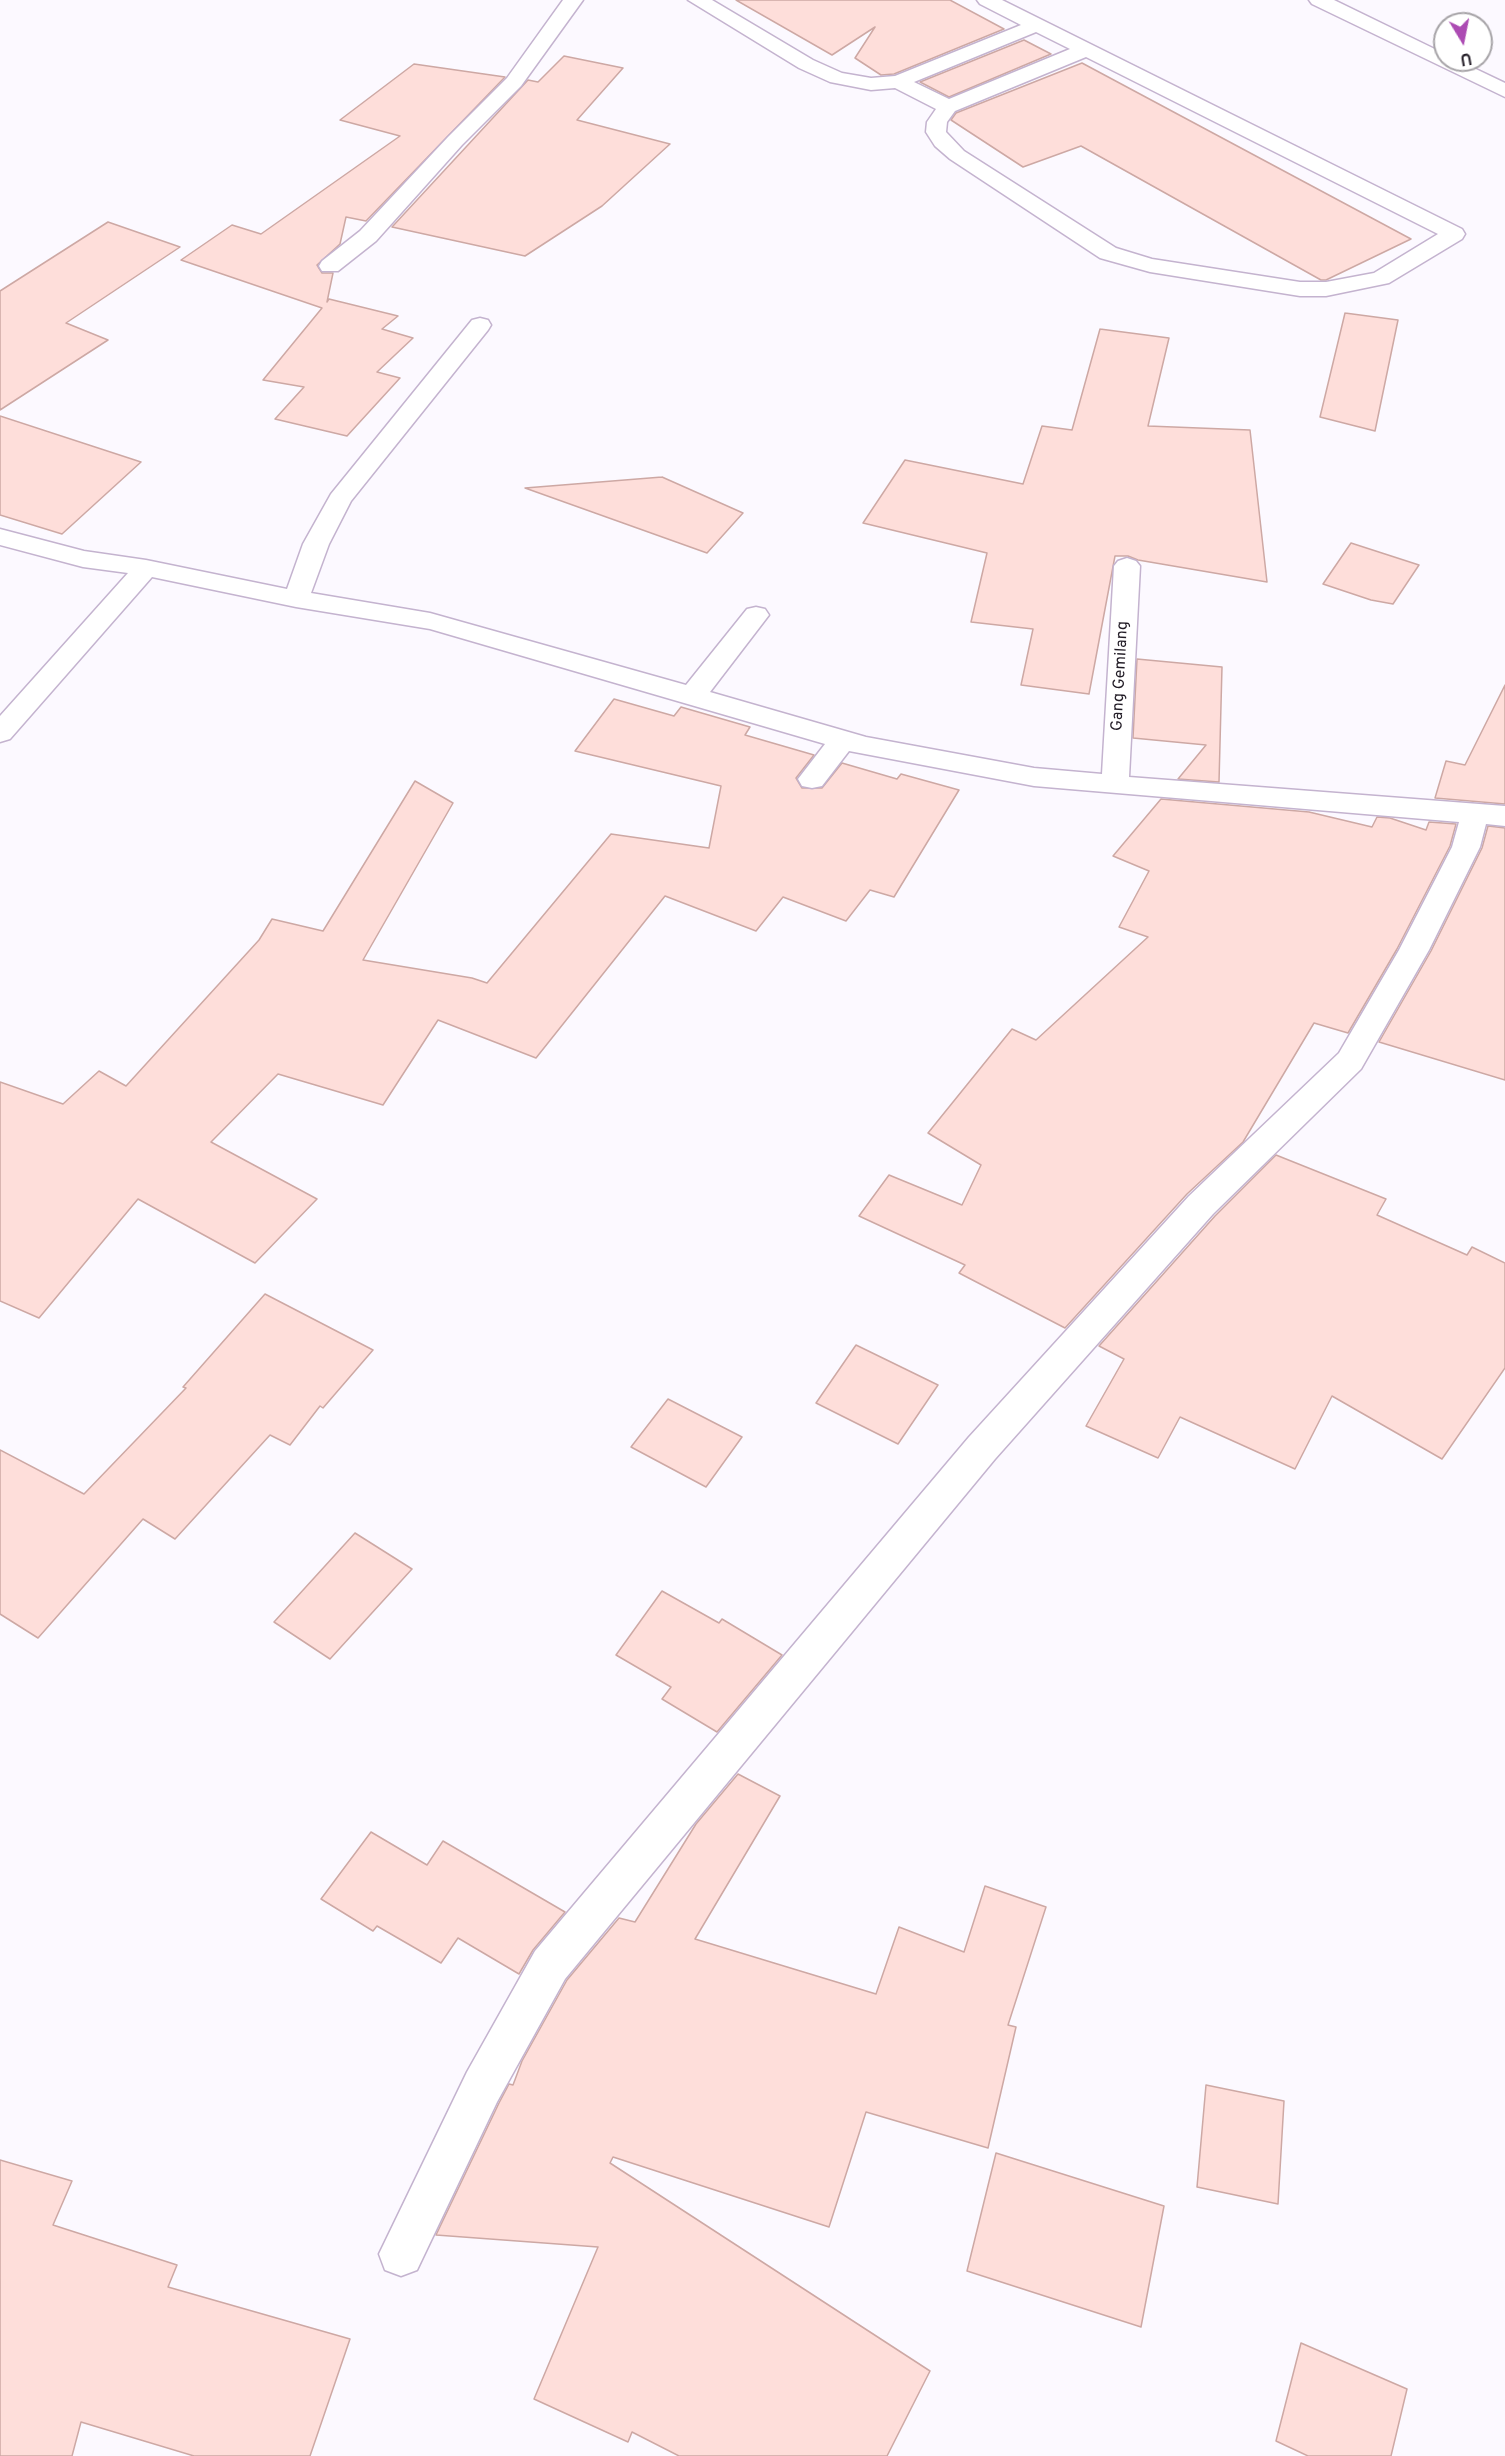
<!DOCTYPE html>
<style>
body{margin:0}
#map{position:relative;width:1505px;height:2456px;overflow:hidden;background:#fcf9ff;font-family:Overpass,sans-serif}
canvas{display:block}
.north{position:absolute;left:1433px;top:12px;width:60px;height:60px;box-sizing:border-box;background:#fff;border:2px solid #a7a4a8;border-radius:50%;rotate:170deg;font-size:16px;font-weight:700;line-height:24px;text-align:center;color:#221c26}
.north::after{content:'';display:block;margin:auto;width:21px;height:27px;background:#ac4bb3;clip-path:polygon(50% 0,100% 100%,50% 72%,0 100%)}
</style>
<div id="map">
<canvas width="1505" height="2456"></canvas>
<div class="north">U</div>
</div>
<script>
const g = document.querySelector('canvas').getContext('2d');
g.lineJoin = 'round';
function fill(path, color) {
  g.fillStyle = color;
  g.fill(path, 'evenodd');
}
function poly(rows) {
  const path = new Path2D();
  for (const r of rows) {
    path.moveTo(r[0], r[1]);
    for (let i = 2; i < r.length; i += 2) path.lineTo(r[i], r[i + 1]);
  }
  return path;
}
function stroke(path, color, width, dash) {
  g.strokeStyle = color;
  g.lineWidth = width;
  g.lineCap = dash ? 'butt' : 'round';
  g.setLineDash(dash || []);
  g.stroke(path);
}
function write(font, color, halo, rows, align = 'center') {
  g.font = font + ' Overpass,sans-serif';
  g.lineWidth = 4.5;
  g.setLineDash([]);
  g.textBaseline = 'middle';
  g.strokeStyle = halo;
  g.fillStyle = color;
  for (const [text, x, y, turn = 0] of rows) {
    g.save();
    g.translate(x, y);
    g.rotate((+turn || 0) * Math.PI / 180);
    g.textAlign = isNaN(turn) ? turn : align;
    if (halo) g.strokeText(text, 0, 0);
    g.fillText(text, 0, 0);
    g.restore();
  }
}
const building = poly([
 [736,0,950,0,1004,29,894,74,881,75,855,58,875,27,832,55,736,0],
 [1024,40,1051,54,949,97,920,82,1024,40],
 [564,56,623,68,577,120,670,144,602,206,525,256,392,227,528,80,538,82,564,56],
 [1082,63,1411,239,1326,280,1321,280,1081,146,1023,167,951,120,956,113,1082,63],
 [414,64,505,77,366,221,346,217,340,244,317,265,322,273,333,273,327,302,329,299,398,316,382,329,413,338,377,372,400,378,347,436,275,419,304,387,263,380,322,308,181,260,232,225,261,234,400,136,340,120,414,64],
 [108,222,180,247,66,323,108,340,0,410,0,291,108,222],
 [1345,313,1398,320,1375,431,1320,417,1345,313],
 [1100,329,1169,338,1148,426,1250,430,1267,582,1138,560,1128,556,1115,556,1089,694,1021,685,1033,629,971,622,987,553,863,523,905,460,1023,484,1042,426,1072,430,1100,329],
 [0,416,141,462,62,534,0,515,0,416],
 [662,477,743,513,707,553,525,488,662,477],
 [1351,543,1419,565,1393,604,1371,600,1323,584,1351,543],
 [1137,659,1222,667,1219,782,1178,779,1206,745,1133,738,1137,659],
 [1505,685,1505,804,1435,798,1446,761,1465,765,1505,685],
 [614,699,674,716,681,707,750,727,745,735,814,755,796,778,802,788,822,788,842,763,897,779,901,774,959,790,894,897,870,890,846,921,783,897,756,931,665,896,536,1058,438,1020,383,1105,278,1074,211,1142,317,1199,255,1263,138,1199,39,1318,0,1301,0,1082,63,1104,99,1071,126,1086,259,940,272,919,323,931,415,781,453,803,363,960,472,978,487,983,611,834,709,848,721,786,575,751,614,699],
 [1161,799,1309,812,1372,827,1377,817,1390,818,1426,830,1429,822,1456,824,1450,846,1397,949,1348,1033,1314,1023,1243,1142,1187,1194,1065,1328,959,1273,965,1265,859,1216,889,1175,962,1205,981,1165,928,1133,1012,1029,1036,1040,1148,937,1119,927,1149,871,1113,856,1161,799],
 [1488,826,1505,828,1505,1080,1379,1042,1431,951,1482,848,1488,826],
 [1276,1155,1386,1199,1377,1215,1467,1255,1472,1247,1505,1263,1505,1368,1442,1459,1332,1396,1295,1469,1180,1417,1158,1458,1086,1426,1124,1359,1099,1346,1215,1216,1276,1155],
 [265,1294,373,1350,323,1408,320,1406,290,1445,270,1435,175,1539,143,1519,38,1638,0,1614,0,1450,84,1494,186,1388,183,1387,265,1294],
 [856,1345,938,1385,898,1444,816,1403,856,1345],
 [668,1399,742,1437,706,1487,631,1447,668,1399],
 [355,1533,412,1569,330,1659,274,1622,355,1533],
 [662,1591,719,1623,722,1619,782,1655,717,1732,662,1699,671,1687,616,1655,662,1591],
 [738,1774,780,1796,695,1939,876,1994,899,1927,964,1952,985,1886,1046,1907,1008,2025,1016,2027,988,2148,866,2112,829,2227,613,2157,610,2163,930,2371,887,2456,679,2456,632,2432,628,2442,534,2399,598,2247,436,2235,499,2103,509,2084,513,2085,522,2061,567,1980,619,1918,635,1922,696,1824,738,1774],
 [371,1832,427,1865,443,1841,565,1912,533,1950,519,1974,458,1938,441,1963,377,1926,373,1931,321,1899,371,1832],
 [1206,2085,1284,2101,1278,2204,1197,2187,1206,2085],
 [996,2153,1164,2206,1141,2327,967,2271,996,2153],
 [0,2160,72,2181,53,2225,177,2265,168,2287,350,2339,310,2456,194,2456,81,2422,72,2456,0,2456,0,2160],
 [1301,2343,1407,2389,1391,2456,1308,2456,1276,2441,1301,2343]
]);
const minor = poly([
 [563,0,583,0,521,86,462,145,376,241,338,271,322,271,319,266,322,261,360,231,448,137,507,78,563,0],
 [688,0,712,0,813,60,842,73,871,78,895,76,1021,25,980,4,977,0,1002,0,1462,229,1465,234,1462,239,1389,283,1326,296,1300,296,1150,272,1100,258,950,159,935,146,926,132,927,122,936,109,895,88,871,90,830,82,799,68,688,0],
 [1036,32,1070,49,949,99,914,82,1036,32],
 [1086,57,1438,234,1374,273,1326,282,1300,282,1152,259,1116,248,964,151,946,132,947,122,955,111,1086,57],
 [1309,0,1334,0,1445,54,1445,60,1457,60,1505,83,1505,97,1312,4,1309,0],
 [480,318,488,320,491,325,488,330,351,501,329,544,311,593,430,613,686,685,747,609,756,607,765,609,769,615,710,692,866,737,1034,768,1102,774,1114,566,1118,561,1127,558,1136,561,1140,566,1129,777,1505,806,1505,826,1486,824,1480,847,1429,950,1361,1069,1213,1214,995,1459,565,1979,497,2102,417,2270,401,2276,385,2270,379,2254,467,2072,535,1951,969,1437,1189,1196,1339,1053,1399,950,1452,847,1459,822,1034,786,849,751,822,786,812,788,802,786,798,779,825,744,430,629,296,607,152,577,10,739,0,742,0,716,128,573,83,567,0,545,0,529,84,551,146,560,287,589,303,544,331,494,472,320,480,318]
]);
const streetNames = [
 ["Gang Gemilang",1121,676,-87]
];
fill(building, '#fededa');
stroke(building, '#cda8a4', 1.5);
stroke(minor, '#c4b3cf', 3);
fill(minor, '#fff');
write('16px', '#221c26', '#fff', streetNames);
</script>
